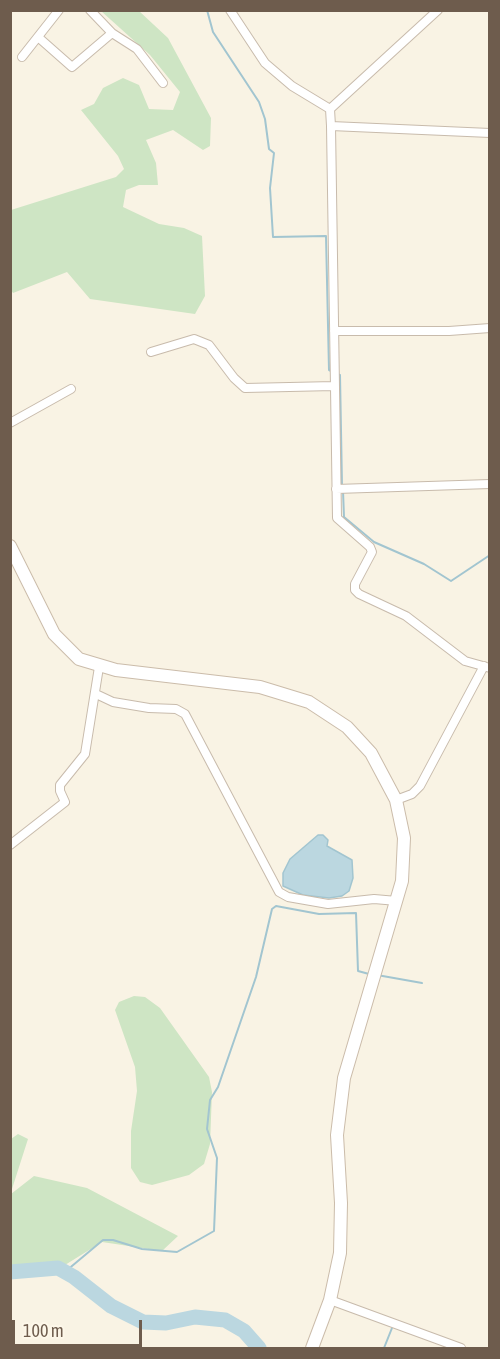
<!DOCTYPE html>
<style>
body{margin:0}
#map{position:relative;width:500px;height:1359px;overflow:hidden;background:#f9f3e4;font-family:"Asap Condensed",sans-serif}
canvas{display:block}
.frame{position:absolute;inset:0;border:12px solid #6e5c4d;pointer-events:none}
.scale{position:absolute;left:12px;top:1320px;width:130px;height:27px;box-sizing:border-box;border:3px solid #6e5c4d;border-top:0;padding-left:8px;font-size:18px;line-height:21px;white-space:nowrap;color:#6e5c4d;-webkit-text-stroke:4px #fdf7e9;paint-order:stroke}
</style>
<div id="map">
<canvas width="500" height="1359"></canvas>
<div class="frame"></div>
<div class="scale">100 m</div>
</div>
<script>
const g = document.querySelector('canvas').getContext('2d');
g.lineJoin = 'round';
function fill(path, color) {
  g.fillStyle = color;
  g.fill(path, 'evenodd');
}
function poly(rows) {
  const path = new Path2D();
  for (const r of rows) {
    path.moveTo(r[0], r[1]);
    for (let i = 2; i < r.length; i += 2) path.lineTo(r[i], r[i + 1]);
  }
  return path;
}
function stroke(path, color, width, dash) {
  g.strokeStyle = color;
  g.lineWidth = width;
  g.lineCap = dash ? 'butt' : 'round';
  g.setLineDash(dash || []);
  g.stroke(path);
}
const green = poly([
 [101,11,139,11,168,38,211,118,210,146,203,150,173,130,146,140,156,163,158,185,139,185,126,190,123,207,159,224,184,228,202,236,205,296,195,314,90,299,67,272,13,293,11,290,11,210,116,177,124,169,118,156,81,110,94,104,103,88,123,78,139,85,149,109,173,110,180,92,150,55],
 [134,996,145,997,160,1008,209,1077,212,1092,210,1144,204,1164,189,1175,152,1185,140,1182,131,1168,131,1131,137,1091,135,1067,115,1010,119,1002],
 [18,1134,28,1139,11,1192,11,1139],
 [34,1176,87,1188,178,1236,162,1251,102,1242,65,1265,21,1264,11,1273,11,1194]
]);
const water = poly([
 [318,835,323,835,328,840,327,846,352,860,353,878,349,891,342,896,329,898,303,895,283,886,283,873,290,859,318,835]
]);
const stream = poly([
 [207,10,213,32,259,102,265,119,269,149,274,153,270,188,273,237,326,236,329,370,331,371],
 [336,374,340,375,342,486],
 [343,491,344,517,374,542,424,564,451,581,490,555],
 [377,975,422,983],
 [66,1271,103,1240,113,1240,142,1249,177,1252,214,1231,217,1158,207,1129,210,1100,218,1087,256,977,272,909,276,906,319,914,356,913,358,971,369,974],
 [384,1348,392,1328]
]);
const river = poly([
 [10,1272,58,1268,74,1277,111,1306,143,1322,166,1323,195,1317,225,1320,244,1331,259,1348]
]);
const street = poly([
 [90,10,112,33,137,49,163,83],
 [230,10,265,63,292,86,330,109],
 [38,37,72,67,112,33],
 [22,57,59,10],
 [330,109,331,126,490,133],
 [330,109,438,10],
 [331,126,337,518,370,547,372,552,355,584,355,590,359,594,406,616,465,661,490,668],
 [334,331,449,331,490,328],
 [151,352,194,339,209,345,234,378,245,388,334,386],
 [10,423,71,389],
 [336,489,490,484],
 [96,694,113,702,149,708,176,709,185,714,279,892,288,897,328,904,374,899,397,901],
 [396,800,412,794,420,786,484,666],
 [10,845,65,802,60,791,60,785,85,754,99,667],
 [330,1300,461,1348]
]);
const secondary = poly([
 [10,546,54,634,79,659,116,670,260,687,309,702,347,727,371,753,396,800,404,838,402,881,344,1078,337,1135,341,1203,340,1253,330,1300,312,1348]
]);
fill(green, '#cee5c4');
fill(water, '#bbd7e0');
stroke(water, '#a2c5d0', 1.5);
stroke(stream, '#a2c5d0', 2);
stroke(river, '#bbd7e0', 15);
stroke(street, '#c8bbac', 10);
stroke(secondary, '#cbbcaa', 14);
stroke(street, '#fff', 8);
stroke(secondary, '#fff', 12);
</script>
